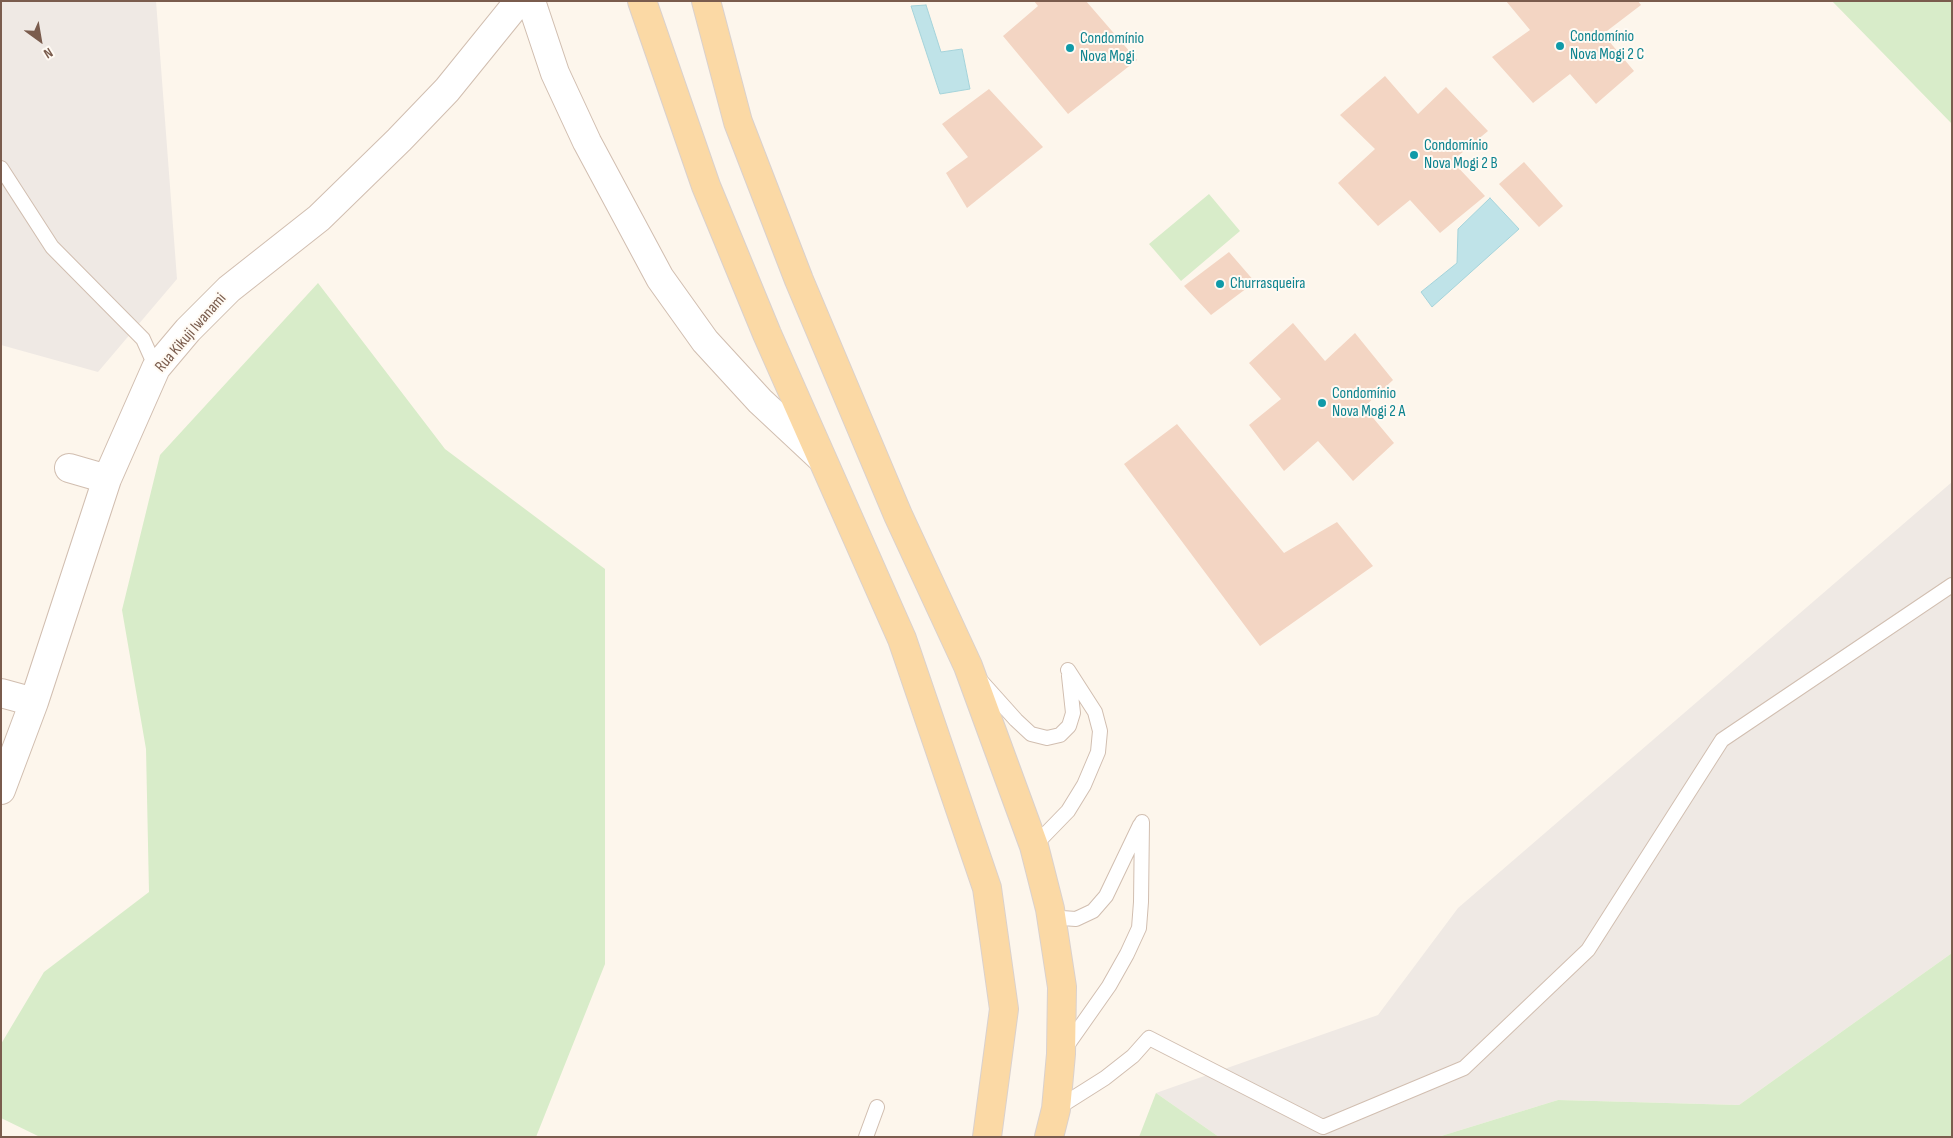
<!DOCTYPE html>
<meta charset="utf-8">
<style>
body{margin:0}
#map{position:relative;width:1953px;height:1138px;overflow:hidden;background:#fdf6ec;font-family:"Sofia Sans Condensed",sans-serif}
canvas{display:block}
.frame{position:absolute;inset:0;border:2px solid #7a5c4d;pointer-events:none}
.north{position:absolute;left:15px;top:15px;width:50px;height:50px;-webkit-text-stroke:4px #fffaf3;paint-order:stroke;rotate:148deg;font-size:14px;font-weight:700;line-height:20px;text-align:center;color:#7a5c4d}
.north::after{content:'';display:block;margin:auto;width:18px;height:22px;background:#7a5c4d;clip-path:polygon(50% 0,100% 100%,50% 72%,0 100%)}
</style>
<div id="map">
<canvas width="1953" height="1138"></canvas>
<div class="frame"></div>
<div class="north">N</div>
</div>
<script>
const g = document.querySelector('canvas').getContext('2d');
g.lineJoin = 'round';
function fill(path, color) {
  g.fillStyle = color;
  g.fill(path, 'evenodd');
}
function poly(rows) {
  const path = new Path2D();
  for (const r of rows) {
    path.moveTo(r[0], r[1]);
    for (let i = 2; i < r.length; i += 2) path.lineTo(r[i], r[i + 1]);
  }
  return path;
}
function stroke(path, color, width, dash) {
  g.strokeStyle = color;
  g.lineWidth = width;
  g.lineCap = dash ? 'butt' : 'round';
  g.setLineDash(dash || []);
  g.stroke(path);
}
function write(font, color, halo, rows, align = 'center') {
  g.font = font + ' "Sofia Sans Condensed",sans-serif';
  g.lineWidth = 4;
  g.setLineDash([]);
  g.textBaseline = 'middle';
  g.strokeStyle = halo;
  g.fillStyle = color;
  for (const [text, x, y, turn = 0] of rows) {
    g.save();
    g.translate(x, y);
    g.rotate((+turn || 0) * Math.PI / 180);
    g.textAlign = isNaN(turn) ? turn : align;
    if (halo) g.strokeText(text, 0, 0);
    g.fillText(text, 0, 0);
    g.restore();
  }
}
const industrial = poly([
 [1,1,156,1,177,279,98,372,1,345],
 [1952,482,1952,953,1739,1105,1558,1100,1438,1137,1219,1137,1156,1093,1378,1015,1458,908]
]);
const green = poly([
 [1832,1,1952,1,1952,124,1877,47],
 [1209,194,1240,231,1181,281,1149,244],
 [318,283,445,449,605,569,605,964,536,1137,40,1137,1,1118,1,1044,44,972,149,892,146,749,122,610,160,455],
 [1952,953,1952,1137,1438,1137,1558,1100,1739,1105],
 [1156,1093,1219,1137,1139,1137]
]);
const water = poly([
 [926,5,941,52,962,49,970,89,940,94,911,6,926,5],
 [1490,198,1519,229,1432,307,1421,292,1457,263,1458,229,1490,198]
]);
const building = poly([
 [1034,1,1086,1,1137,60,1068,114,1003,36,1038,6],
 [1506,1,1638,1,1641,5,1603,34,1634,71,1596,104,1570,74,1533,103,1492,57,1530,30],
 [1385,76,1418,114,1446,87,1488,131,1452,161,1485,196,1440,233,1410,200,1378,226,1338,183,1375,149,1340,115],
 [989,89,1043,147,967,208,946,173,968,157,942,124],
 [1524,162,1563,206,1539,227,1499,184],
 [1229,252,1255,282,1211,315,1184,286],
 [1293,323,1325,361,1355,333,1393,380,1364,407,1394,443,1353,481,1318,441,1284,471,1249,425,1281,399,1249,363],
 [1177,424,1284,553,1337,522,1373,566,1260,646,1124,464]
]);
const service = poly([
 [1,168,52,247,143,339,156,368],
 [981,681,1016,720,1031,734,1047,738,1060,735,1069,726,1073,713,1069,676],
 [1034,846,1068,811,1084,785,1098,752,1100,731,1095,712,1068,670],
 [1050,909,1062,918,1076,919,1093,911,1106,896,1140,825],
 [1064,1050,1109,986,1127,954,1139,928,1141,902,1142,822],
 [1056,1109,1105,1078,1133,1056,1149,1038,1323,1127,1464,1068,1588,950,1722,740,1952,585],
 [866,1137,877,1107]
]);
const minor = poly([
 [531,1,555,73,587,142,660,278,705,341,760,401,821,458],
 [69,468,107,479],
 [1,693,34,702],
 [1,790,34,702,107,479,156,368,188,330,229,289,319,218,399,140,447,90,519,1]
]);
const primary = poly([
 [642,1,706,186,767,334,902,639,987,888,1004,1009,987,1137],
 [706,1,738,122,799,280,898,515,968,666,1034,846,1050,909,1062,987,1061,1054,1056,1109,1049,1137]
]);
const markers = [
 [1560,46,5,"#0f9aa8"],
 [1070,48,5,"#0f9aa8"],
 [1414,155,5,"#0f9aa8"],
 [1220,284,5,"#0f9aa8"],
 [1322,403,5,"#0f9aa8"]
];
const cultureNames = [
 ["Condomínio",1570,37],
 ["Nova Mogi 2 C",1570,55],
 ["Condomínio",1080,39],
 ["Nova Mogi",1080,57],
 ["Condomínio",1424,146],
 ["Nova Mogi 2 B",1424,164],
 ["Churrasqueira",1230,284],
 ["Condomínio",1332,394],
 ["Nova Mogi 2 A",1332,412]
];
const streetNames = [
 ["Rua Kikuji Iwanami",191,333,-49]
];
fill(industrial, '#efe9e4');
fill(green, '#d8ecc9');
fill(water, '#bfe3e8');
stroke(water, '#a5d3da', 1);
fill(building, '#f3d5c3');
stroke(service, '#d1beb0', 16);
stroke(minor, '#d1beb0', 30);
stroke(primary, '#dad1cd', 30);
stroke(service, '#fff', 14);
stroke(minor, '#fff', 28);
stroke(primary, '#fbd9a5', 28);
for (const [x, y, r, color] of markers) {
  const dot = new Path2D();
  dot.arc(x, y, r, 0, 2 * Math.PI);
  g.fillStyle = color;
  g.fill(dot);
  stroke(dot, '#fffaf3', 2);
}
write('16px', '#0d838f', '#fffaf3', cultureNames, 'left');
write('16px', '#7a5c4d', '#fffaf3', streetNames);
</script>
